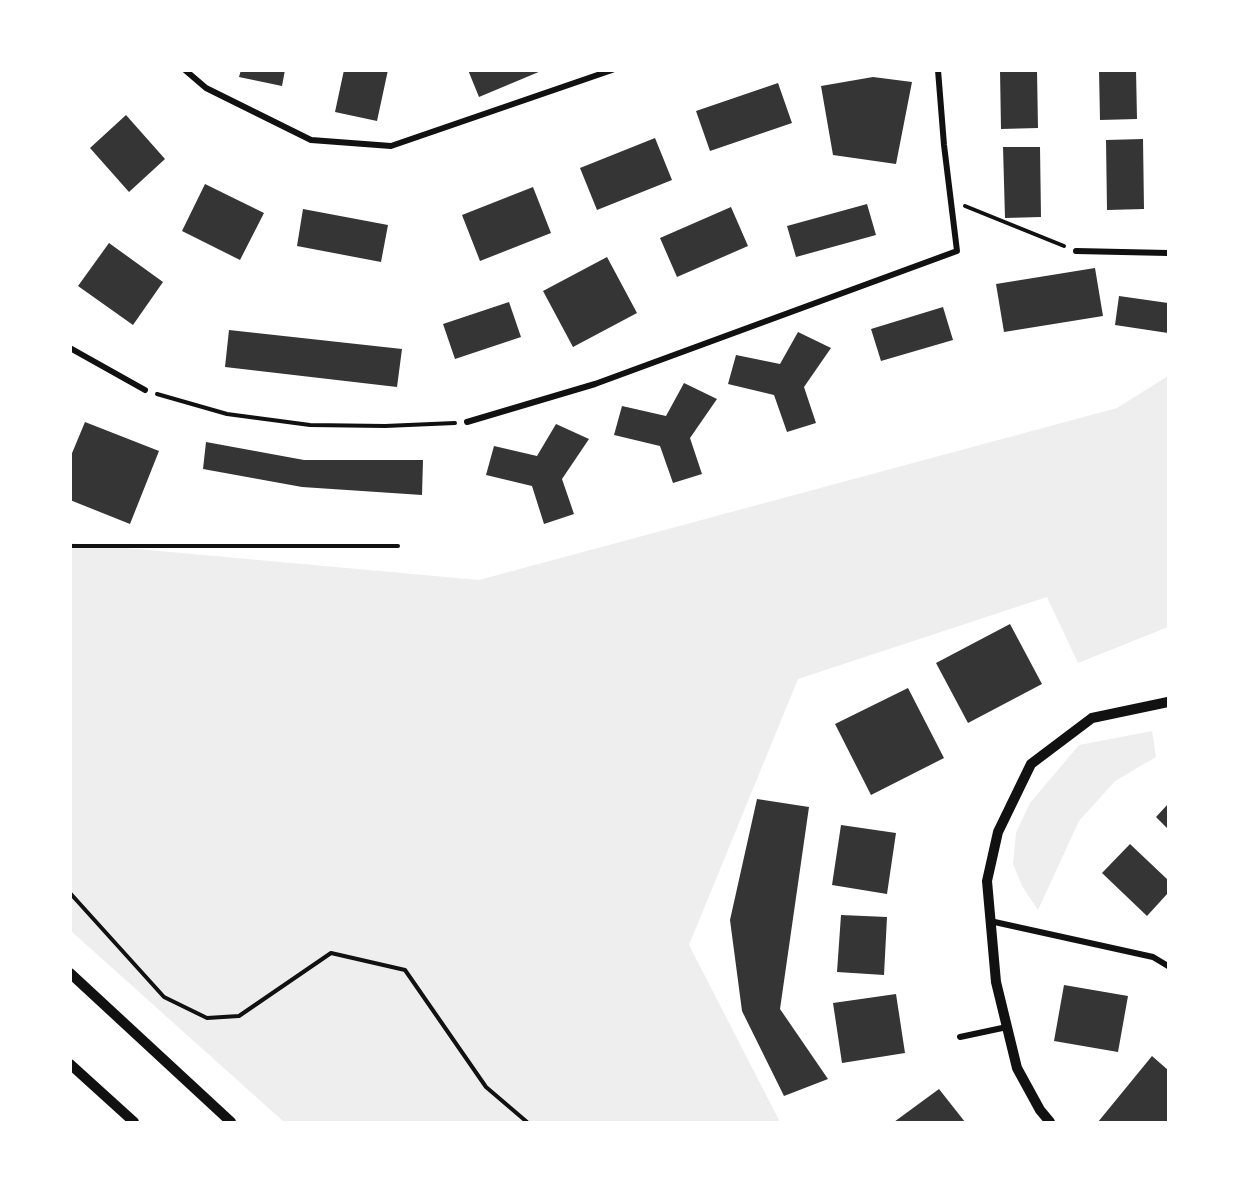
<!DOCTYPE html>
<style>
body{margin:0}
#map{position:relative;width:1239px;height:1193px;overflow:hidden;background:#fff;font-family:Karla,sans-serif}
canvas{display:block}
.frame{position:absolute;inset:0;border:72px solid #fff;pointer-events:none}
</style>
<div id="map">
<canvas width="1239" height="1193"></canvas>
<div class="frame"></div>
</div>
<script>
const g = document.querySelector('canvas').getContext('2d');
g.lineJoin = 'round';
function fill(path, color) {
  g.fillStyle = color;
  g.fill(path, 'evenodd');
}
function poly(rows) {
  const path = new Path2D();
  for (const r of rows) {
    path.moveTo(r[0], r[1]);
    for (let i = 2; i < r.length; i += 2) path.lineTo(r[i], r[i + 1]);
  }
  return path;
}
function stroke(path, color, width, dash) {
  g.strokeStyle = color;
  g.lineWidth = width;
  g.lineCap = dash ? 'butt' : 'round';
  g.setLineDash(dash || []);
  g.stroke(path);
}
const green = poly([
 [1168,376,1168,627,1078,663,1047,597,798,679,689,945,780,1122,284,1122,71,931,71,543,479,580,1117,408],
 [1152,731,1156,757,1115,781,1079,821,1038,910,1022,886,1013,864,1016,833,1030,803,1079,745]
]);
const building = poly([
 [241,70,285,70,282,86,239,77],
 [344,70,388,70,377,121,335,112],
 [468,70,541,70,541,71,479,97],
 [1000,70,1037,70,1038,128,1001,129],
 [1099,70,1136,70,1137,119,1100,120],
 [873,77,912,82,896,164,833,155,821,86],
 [778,83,792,123,710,151,696,111],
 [126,115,165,159,129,192,90,148],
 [655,138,672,180,597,210,580,168],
 [1143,139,1144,209,1107,210,1106,140],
 [1003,147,1040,147,1041,217,1005,218],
 [205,184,264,213,240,260,182,231],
 [533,187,551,233,480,261,462,215],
 [867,204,876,235,796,257,787,226],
 [731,207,748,246,677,277,660,238],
 [303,209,388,225,381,262,297,246],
 [109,243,163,282,133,325,78,286],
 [607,257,637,313,573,347,543,291],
 [1095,268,1103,316,1004,332,996,284],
 [1119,296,1168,303,1168,333,1115,325],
 [509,302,521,337,455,359,443,324],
 [943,307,953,340,881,361,871,329],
 [229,330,402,349,397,387,225,367],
 [798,332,831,348,804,387,816,423,787,432,774,395,728,384,736,355,780,364],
 [684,383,717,399,690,438,702,474,673,483,660,446,614,435,622,406,666,416],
 [85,422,159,451,130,524,70,500,70,458],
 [556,424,589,439,562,479,574,514,544,524,532,486,486,475,494,446,537,456],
 [206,442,304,460,423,460,422,495,302,487,203,469],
 [1010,624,1042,684,968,723,936,663],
 [908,688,944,758,871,795,835,724],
 [757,799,809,807,780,1009,828,1079,784,1096,742,1011,730,920],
 [1168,804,1168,829,1156,817],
 [841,825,896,833,887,894,832,885],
 [1130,844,1168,880,1168,893,1147,916,1102,873],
 [841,915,887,917,884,975,837,972],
 [1064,985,1128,996,1118,1052,1054,1041],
 [896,994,905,1053,842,1063,833,1003],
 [1152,1056,1168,1070,1168,1122,1098,1122],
 [939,1089,965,1122,894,1122]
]);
const path = poly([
 [965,206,1064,246],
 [157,394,227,414,310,425,385,426,455,423],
 [70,546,398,546],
 [70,893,164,997,207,1018,239,1016,331,953,405,970,486,1087,527,1122]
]);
const minor = poly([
 [185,70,206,88,311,140,391,146,612,70],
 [1076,251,1168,253],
 [70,348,145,390],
 [467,422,595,384,957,251,944,145,938,70],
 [990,921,1153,957,1168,966],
 [960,1037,1007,1027]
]);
const tertiary = poly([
 [70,973,231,1122],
 [70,1064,134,1122],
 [1050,1122,1040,1110,1017,1068,996,982,987,881,998,832,1031,764,1092,718,1168,702]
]);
fill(green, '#eee');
fill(building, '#353535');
stroke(path, '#111', 4);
stroke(minor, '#111', 6);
stroke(tertiary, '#111', 10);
</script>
